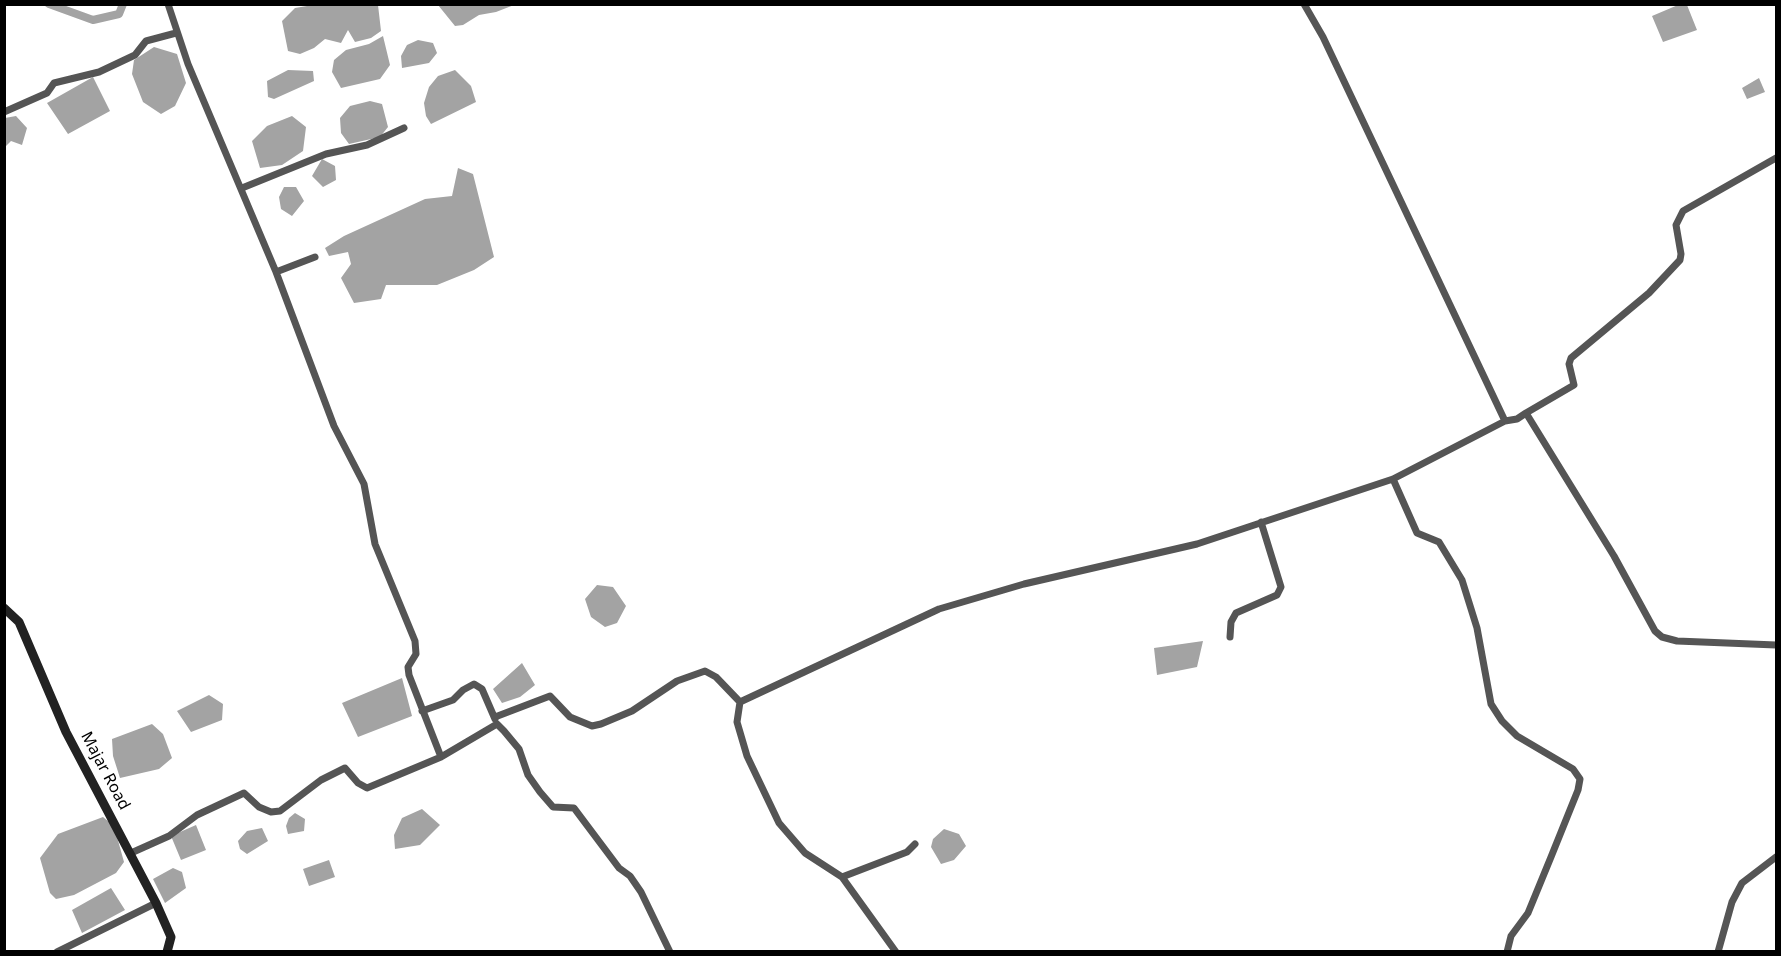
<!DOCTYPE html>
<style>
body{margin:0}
#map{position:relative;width:1781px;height:956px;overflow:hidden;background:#fff;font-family:"Noto Sans",sans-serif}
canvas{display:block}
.frame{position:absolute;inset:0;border:6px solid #000;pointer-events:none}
</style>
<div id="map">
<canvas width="1781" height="956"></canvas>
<div class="frame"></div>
</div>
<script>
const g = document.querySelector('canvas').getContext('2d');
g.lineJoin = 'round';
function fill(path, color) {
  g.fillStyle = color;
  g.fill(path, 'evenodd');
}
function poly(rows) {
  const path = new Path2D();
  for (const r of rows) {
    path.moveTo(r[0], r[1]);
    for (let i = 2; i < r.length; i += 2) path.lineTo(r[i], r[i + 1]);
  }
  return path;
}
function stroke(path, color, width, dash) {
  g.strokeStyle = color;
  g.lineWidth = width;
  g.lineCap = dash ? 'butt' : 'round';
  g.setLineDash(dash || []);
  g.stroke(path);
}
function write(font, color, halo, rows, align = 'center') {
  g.font = font + ' "Noto Sans",sans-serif';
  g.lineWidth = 4.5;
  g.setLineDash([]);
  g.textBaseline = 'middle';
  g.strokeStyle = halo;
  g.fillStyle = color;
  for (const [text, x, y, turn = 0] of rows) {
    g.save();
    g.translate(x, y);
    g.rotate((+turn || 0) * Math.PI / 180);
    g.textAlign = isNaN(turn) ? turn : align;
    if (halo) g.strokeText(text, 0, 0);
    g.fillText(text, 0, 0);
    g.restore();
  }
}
const water = poly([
 [313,5,378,5,381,31,371,38,355,42,348,30,341,43,325,39,314,48,300,54,288,51,282,21,295,8],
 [438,5,514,5,496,12,479,15,463,25,455,26],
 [1678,5,1687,5,1697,30,1663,42,1652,16],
 [383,36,390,65,380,79,341,88,332,72,334,60,346,50,369,44],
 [418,40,433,43,437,53,429,63,402,68,401,56,407,45],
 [154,47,177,54,186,83,175,106,161,114,143,102,132,74,134,60],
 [288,70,313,71,314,81,274,99,268,97,267,81],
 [455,70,471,86,476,102,431,124,426,116,424,103,429,87,438,76],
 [93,77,110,111,68,134,47,103],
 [1759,78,1765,92,1747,99,1742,88],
 [370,101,382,104,388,127,380,137,349,144,341,133,340,118,350,106],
 [16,116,27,128,22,145,11,141,5,147,5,118],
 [292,116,306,127,303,151,282,165,260,168,252,141,267,126],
 [322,159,335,166,336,180,323,187,312,176],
 [458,168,473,174,494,257,474,270,437,285,386,285,381,299,354,303,341,278,351,264,348,252,329,256,325,248,344,236,425,199,452,196],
 [284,187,296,187,304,201,292,216,281,209,279,197],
 [597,585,613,587,626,606,617,623,605,627,591,617,585,599],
 [1203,641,1197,667,1157,675,1154,648],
 [522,663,535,685,520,697,502,703,493,689],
 [402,678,412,716,358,737,342,703],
 [209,695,223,704,222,720,191,732,177,711],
 [152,724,163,734,172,758,159,769,120,778,113,756,112,739],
 [422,809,440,825,420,845,395,849,394,835,402,818],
 [295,813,305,819,304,831,288,834,286,826,289,818],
 [103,817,114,826,124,862,116,873,74,895,56,899,50,893,40,858,58,834],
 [196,825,206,850,181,860,171,836],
 [262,828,268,841,247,854,240,849,238,841,247,831],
 [944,829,959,834,966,846,954,860,941,864,931,847,933,839],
 [329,860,335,877,309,886,303,869],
 [173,868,182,872,186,888,165,903,153,879],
 [111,888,125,910,82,933,72,910]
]);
const canal = poly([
 [49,4,93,20,119,14,123,4]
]);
const minor = poly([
 [168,4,188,64,276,272,334,426,364,484,375,544,415,641,416,654,408,667,409,675,441,757,497,724,504,731,519,749,528,775,540,792,553,807,574,808,619,868,630,876,641,892,670,952],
 [1304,4,1323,37,1505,421,1517,419,1526,413,1614,556,1655,631,1662,637,1677,641,1776,645],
 [4,112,47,93,54,83,99,72,135,55,146,41,176,33],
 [242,188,326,154,367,145,404,128],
 [276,272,315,257],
 [1526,413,1574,385,1569,364,1571,358,1649,293,1680,260,1681,254,1676,225,1683,211,1776,158],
 [1393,479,1417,533,1439,542,1462,580,1477,628,1491,704,1502,721,1517,736,1573,769,1580,779,1578,790,1551,857,1528,913,1511,936,1507,952],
 [1230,637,1231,622,1236,613,1277,595,1281,587,1261,522],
 [740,702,737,722,747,756,779,823,805,853,842,877,896,952],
 [422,711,453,700,463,690,474,684,482,689,495,719],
 [495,717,550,696,570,717,592,726,601,724,632,711,677,681,705,671,716,677,740,702,939,609,1024,584,1197,544,1393,479,1505,421],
 [131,853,169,836,197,815,244,793,259,807,271,812,280,811,321,780,345,768,358,783,367,788,441,757],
 [842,877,907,852,915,844],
 [57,952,156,903],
 [1718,952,1732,902,1742,883,1776,857]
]);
const secondary = poly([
 [4,608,19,622,66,732,156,903,171,937,167,952]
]);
const streetNames = [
 ["Majar Road",105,771,62]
];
fill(water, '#a3a3a3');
stroke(canal, '#a3a3a3', 8);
stroke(minor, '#555', 7);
stroke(secondary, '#222', 9);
write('16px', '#000', '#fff', streetNames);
</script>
